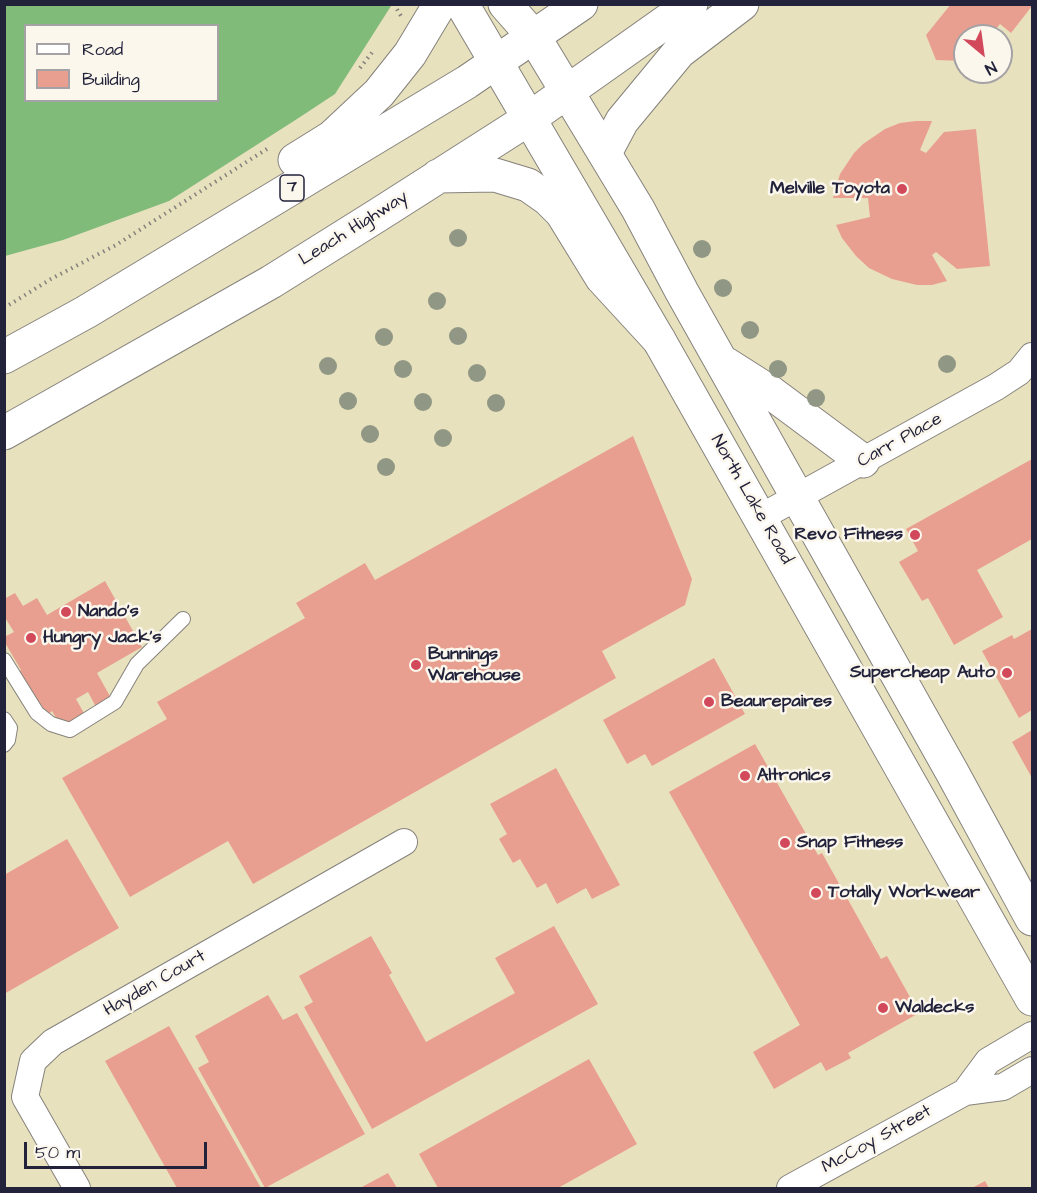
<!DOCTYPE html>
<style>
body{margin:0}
#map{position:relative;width:1037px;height:1193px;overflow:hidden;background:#e8e1be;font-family:"Architects Daughter",sans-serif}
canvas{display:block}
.frame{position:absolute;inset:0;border:6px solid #22223b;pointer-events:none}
.legend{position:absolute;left:24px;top:24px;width:195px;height:78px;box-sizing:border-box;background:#fbf7ec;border:2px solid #a4a2a5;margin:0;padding:8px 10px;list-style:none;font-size:18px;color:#22223b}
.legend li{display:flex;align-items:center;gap:12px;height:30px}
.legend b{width:30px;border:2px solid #a4a2a5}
.north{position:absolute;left:953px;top:24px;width:60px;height:60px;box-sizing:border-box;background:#fbf7ec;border:2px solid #a4a2a5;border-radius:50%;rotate:151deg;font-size:16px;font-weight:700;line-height:24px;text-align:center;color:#22223b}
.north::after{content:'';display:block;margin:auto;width:21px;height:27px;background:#d1495b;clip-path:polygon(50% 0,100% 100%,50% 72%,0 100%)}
.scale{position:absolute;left:24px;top:1142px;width:183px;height:27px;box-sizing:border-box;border:3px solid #22223b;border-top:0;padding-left:8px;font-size:18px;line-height:21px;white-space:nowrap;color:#22223b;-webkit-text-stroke:4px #fbf7ec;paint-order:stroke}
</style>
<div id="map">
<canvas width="1037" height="1193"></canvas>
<div class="frame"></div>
<ul class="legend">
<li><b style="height:8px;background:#fff"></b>Road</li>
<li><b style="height:16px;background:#e99f8f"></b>Building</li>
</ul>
<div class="north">N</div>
<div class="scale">50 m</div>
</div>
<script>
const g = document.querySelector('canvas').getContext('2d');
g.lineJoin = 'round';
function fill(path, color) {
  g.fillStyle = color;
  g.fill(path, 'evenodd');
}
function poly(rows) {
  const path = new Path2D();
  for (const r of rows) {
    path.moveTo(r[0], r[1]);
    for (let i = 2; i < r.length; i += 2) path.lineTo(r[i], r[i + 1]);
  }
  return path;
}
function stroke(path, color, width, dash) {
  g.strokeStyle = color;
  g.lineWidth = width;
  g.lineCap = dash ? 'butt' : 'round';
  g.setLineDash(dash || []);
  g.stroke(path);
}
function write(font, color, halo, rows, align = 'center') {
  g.font = font + ' "Architects Daughter",sans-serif';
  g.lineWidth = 5;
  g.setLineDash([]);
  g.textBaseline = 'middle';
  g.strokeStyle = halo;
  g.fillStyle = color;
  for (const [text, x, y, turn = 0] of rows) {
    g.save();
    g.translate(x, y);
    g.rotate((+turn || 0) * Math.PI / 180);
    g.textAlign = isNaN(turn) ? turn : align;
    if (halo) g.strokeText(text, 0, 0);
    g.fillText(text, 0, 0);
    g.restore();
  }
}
const forest = poly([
 [5,4,390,4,391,6,335,94,297,119,169,201,63,240,5,256],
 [26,26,218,26,218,100,26,100]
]);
const building = poly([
 [951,4,1032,4,1032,6,1011,33,1000,24,990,36,965,36,965,61,936,60,926,35],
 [916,121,932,121,920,150,926,153,944,132,976,129,990,266,957,269,936,252,932,255,947,281,932,285,917,285,892,279,869,268,856,256,842,238,836,225,870,217,868,198,833,198,840,174,854,153,863,144,885,129,900,123],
 [633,436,692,579,685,605,602,651,616,678,253,884,228,841,130,897,62,778,167,719,157,702,305,618,296,603,365,563,375,580],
 [1032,459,1032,539,977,570,1003,617,954,645,928,598,922,601,899,562,918,551,906,529],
 [105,581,142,647,97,673,111,698,96,707,88,692,76,699,85,715,62,728,52,711,47,715,41,704,30,710,11,677,21,670,4,641,4,637,14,632,4,616,4,599,15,593,23,606,37,598,47,615],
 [1032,629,1032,710,1019,718,982,651,1012,635,1014,639],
 [714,658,745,714,652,766,645,754,627,764,603,720],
 [1032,730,1032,778,1012,742],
 [755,744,818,855,822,853,881,959,887,956,919,1013,848,1053,851,1058,826,1071,821,1062,774,1089,753,1052,800,1025,669,792],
 [556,768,620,885,592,899,586,888,557,904,546,883,537,888,520,859,513,863,499,839,507,834,490,804],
 [67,839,119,928,4,994,4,875],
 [554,926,598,1004,372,1129,304,1007,313,1002,299,976,371,936,392,973,389,975,426,1042,515,993,495,958],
 [268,995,283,1020,297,1013,365,1134,265,1188,198,1068,209,1062,195,1036],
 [169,1026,261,1188,177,1188,105,1061],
 [589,1059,637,1144,558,1188,438,1188,419,1154],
 [388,1173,397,1188,360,1188],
 [985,1181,989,1188,972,1188]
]);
const path = poly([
 [394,4,401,16],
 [360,68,374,50],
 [4,308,51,279,116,245,270,147]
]);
const service = poly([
 [4,660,37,713,51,724,70,730,115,702,137,664,183,619],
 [4,719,10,728,8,740,4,745]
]);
const minor = poly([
 [761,517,996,387,1019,372,1032,356],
 [965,1092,988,1061,1032,1035],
 [77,1188,25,1097,33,1061,53,1042,404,842],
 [790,1188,965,1092,1003,1087,1032,1070]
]);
const primary = poly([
 [462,4,659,340,1032,999],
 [505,4,534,37,638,209,682,292,952,772,1032,919],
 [726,364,770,392,863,461]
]);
const trunk = poly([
 [605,153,622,121,679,52,742,4],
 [295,160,332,137,379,93,410,54,440,4],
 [438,176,495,175,528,185,548,199,562,213,602,278,659,340],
 [4,357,86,312,467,82,581,4],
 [4,433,271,282,378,215,530,118,691,4]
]);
const trees = [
 [458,238],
 [702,249],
 [723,288],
 [437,301],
 [750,330],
 [458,336],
 [384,337],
 [947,364],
 [328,366],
 [403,369],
 [778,369],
 [477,373],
 [816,398],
 [348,401],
 [423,402],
 [496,403],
 [370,434],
 [443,438],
 [386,467]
];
const markers = [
 [902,189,6,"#d1495b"],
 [915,535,6,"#d1495b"],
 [66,612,6,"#d1495b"],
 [31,638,6,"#d1495b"],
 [416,665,6,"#d1495b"],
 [1007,673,6,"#d1495b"],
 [709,702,6,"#d1495b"],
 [745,776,6,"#d1495b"],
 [785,843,6,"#d1495b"],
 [816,893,6,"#d1495b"],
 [883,1008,6,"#d1495b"]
];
const shields = [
 [292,188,24]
];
const shieldNames = [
 ["7",292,188]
];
const poiNames = [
 ["Melville Toyota",890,189,"right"],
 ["Revo Fitness",903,535,"right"],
 ["Nando's",78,612],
 ["Hungry Jack's",43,638],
 ["Bunnings",428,655],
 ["Warehouse",428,676],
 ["Supercheap Auto",995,673,"right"],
 ["Beaurepaires",721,702],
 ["Altronics",757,776],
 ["Snap Fitness",797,843],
 ["Totally Workwear",828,893],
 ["Waldecks",895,1008]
];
const streetNames = [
 ["Leach Highway",354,229,-32],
 ["Carr Place",900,441,-29],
 ["North Lake Road",751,500,60],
 ["Hayden Court",155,984,-30],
 ["McCoy Street",877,1140,-29]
];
fill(forest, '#80bb79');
fill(building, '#e99f8f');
stroke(service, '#85827c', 16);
stroke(minor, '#85827c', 28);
stroke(primary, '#85827c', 35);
stroke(trunk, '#85827c', 35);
stroke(path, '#85827c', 4, [1.5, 4.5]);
stroke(service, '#fff', 14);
stroke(minor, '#fff', 26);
stroke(primary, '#fff', 33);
stroke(trunk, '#fff', 33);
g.fillStyle = '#909784';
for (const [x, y] of trees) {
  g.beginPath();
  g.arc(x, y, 9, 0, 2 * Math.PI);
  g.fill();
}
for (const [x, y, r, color] of markers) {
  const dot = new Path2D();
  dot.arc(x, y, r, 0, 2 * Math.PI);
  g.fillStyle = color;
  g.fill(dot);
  stroke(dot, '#fbf7ec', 2);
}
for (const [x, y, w] of shields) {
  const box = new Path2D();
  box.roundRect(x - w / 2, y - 13, w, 26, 4.5);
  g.fillStyle = '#fbf7ec';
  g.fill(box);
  stroke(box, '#22223b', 1.5);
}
write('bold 16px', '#22223b', null, shieldNames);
write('bold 18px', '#22223b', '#fbf7ec', poiNames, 'left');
write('18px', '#22223b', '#fbf7ec', streetNames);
</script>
